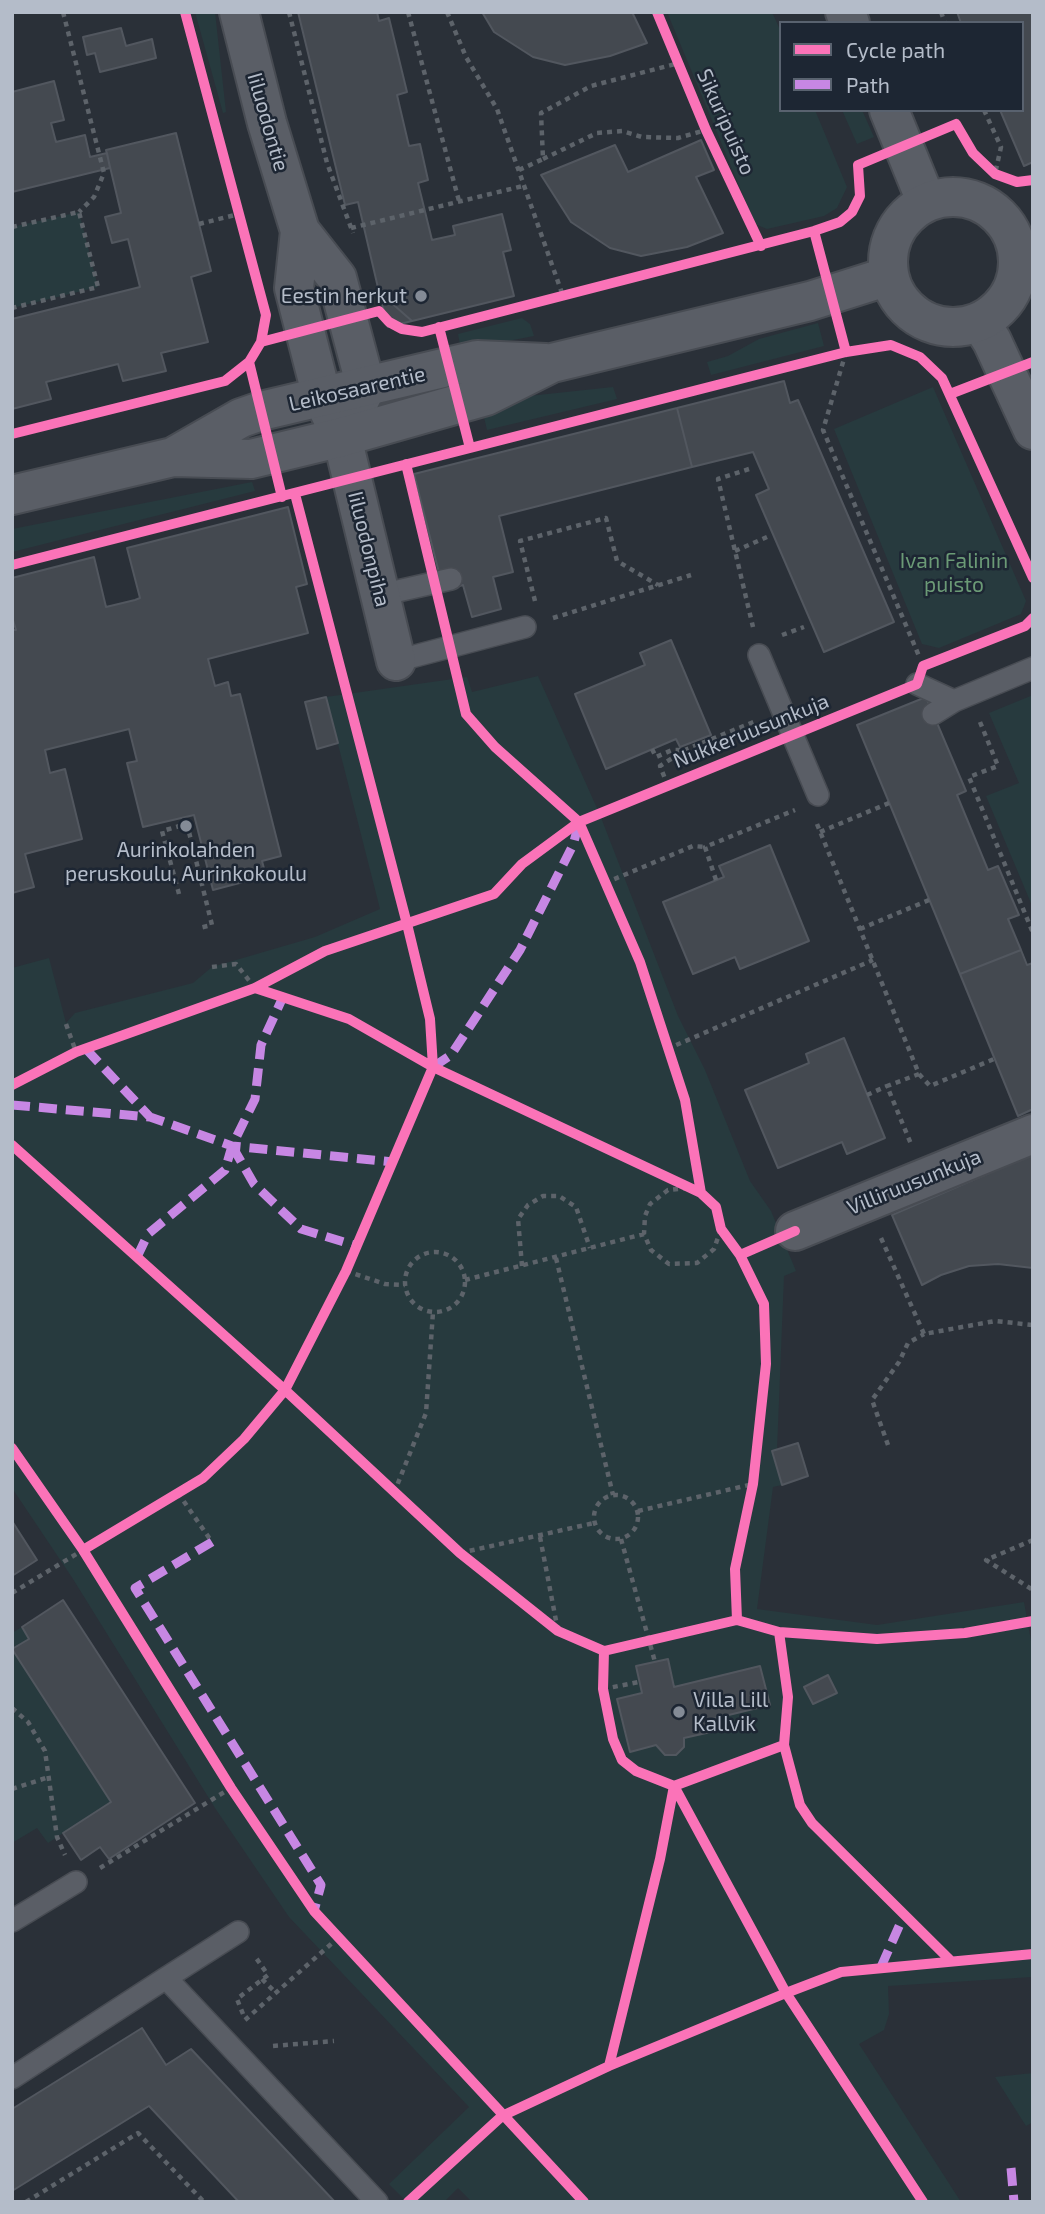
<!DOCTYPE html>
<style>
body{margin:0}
#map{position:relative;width:1045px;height:2214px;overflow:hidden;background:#2a3038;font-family:"Exo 2",sans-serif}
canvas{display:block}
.frame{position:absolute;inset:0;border:14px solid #b4bcc9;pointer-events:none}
.legend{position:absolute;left:779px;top:21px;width:245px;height:91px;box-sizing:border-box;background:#1d2633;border:2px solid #59626f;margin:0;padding:9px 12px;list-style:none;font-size:21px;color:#b4bcc9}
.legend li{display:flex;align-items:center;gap:14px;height:35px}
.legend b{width:35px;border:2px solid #59626f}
</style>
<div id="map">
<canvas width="1045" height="2214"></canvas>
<div class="frame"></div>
<ul class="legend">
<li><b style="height:9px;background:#fb73b8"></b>Cycle path</li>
<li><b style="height:9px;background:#c787e3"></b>Path</li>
</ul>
</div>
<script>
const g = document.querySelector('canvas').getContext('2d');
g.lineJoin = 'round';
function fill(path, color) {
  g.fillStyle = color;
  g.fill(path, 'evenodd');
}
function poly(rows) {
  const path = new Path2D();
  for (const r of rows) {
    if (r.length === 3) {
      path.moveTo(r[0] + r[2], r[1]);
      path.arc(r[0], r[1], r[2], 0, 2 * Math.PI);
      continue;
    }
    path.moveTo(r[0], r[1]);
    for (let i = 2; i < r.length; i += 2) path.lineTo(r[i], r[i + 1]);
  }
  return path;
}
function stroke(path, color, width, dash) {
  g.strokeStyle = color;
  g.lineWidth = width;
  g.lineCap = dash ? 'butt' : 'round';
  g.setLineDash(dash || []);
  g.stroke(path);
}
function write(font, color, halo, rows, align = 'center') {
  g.font = font + ' "Exo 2",sans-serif';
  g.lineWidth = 5;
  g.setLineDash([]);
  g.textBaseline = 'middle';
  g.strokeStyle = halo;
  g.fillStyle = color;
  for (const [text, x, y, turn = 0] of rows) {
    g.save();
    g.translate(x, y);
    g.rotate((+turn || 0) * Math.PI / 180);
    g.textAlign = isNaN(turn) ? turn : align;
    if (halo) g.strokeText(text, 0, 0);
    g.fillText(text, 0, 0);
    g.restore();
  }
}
const green = poly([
 [195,12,215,12,226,112,223,113],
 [667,12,772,12,781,32,781,110,815,110,847,187,837,208,824,216,767,229,755,224],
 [842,110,862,110,874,137,857,144],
 [79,212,98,287,12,308,12,227],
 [522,318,530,324,534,336,461,350,458,334],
 [818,323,824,346,711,375,707,362,728,356,759,339],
 [613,387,617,399,487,430,483,413,529,396],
 [933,387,1026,601,1021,614,939,648,922,644,834,429],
 [252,482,255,491,12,552,12,529],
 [538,676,600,815,678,1016,705,1070,750,1181,771,1211,796,1271,784,1276,777,1450,772,1451,782,1485,773,1487,757,1609,877,1625,1024,1602,1033,1652,1033,1977,888,1986,889,2014,884,2030,859,2044,961,2202,472,2202,458,2188,444,2202,407,2202,389,2184,469,2107,289,1917,215,1808,73,1579,12,1488,12,968,49,958,66,1023,75,1013,193,983,212,967,315,937,380,909,326,697,467,677,472,692],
 [1033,695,1033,908,986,796,1019,783,989,713],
 [22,1627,29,1638,13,1649,111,1802,48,1843,37,1828,12,1843,12,1633],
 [1033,2073,1033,2122,1026,2126,995,2077]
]);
const building = poly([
 [298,12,377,12,379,21,389,18,407,92,397,95,408,142,409,146,420,144,428,180,418,183,432,240,455,235,453,226,502,214,511,250,503,252,514,296,412,321,379,292,358,202,345,205,298,12],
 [482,12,632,12,647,43,610,56,565,65,533,57,494,32,482,12],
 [957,12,1033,12,1033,162,1024,166,1000,110,1022,110,1022,23,961,23,957,12],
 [121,28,126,46,152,39,156,58,100,72,95,53,87,55,83,37,121,28],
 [54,81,64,120,51,123,56,142,85,135,90,157,107,153,110,168,12,192,12,92,54,81],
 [176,133,211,271,191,277,208,342,161,353,166,371,123,381,118,364,46,382,51,399,12,409,12,319,140,287,128,239,112,243,105,217,121,213,106,150,176,133],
 [701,140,714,170,696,177,723,233,687,247,641,256,610,248,571,222,541,175,615,145,628,172,701,140],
 [379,292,412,321,388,327,379,292],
 [784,381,790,403,798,400,894,622,824,652,756,495,769,489,753,452,692,467,677,408,784,381],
 [677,408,692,467,499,516,513,572,493,577,501,609,472,617,463,585,453,588,439,573,414,474,677,408],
 [288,507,307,584,296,587,308,633,208,659,215,686,228,682,231,696,240,694,281,856,262,861,266,876,213,890,194,815,143,827,127,763,137,761,129,729,45,750,50,773,65,769,82,839,25,854,34,887,12,893,12,630,16,630,12,617,12,578,94,557,106,607,135,600,140,598,127,548,288,507],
 [671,640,711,735,680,747,676,739,606,769,575,694,645,665,640,653,671,640],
 [326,697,338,743,317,749,305,702,326,697],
 [926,697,966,791,957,795,988,870,998,866,1019,915,1008,919,1021,950,960,974,857,725,926,697],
 [770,845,809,941,740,969,735,957,693,974,663,902,724,877,719,866,770,845],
 [1021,950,1027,965,1033,963,1033,1109,1018,1116,960,974,1021,950],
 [844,1038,885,1138,847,1154,842,1142,778,1168,745,1090,809,1063,806,1054,844,1038],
 [1033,1154,1033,1268,998,1264,969,1266,941,1275,922,1285,892,1215,1033,1154],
 [798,1443,808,1476,782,1485,772,1451,798,1443],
 [12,1521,37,1560,12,1576,12,1521],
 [63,1600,195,1803,109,1859,100,1847,81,1860,63,1833,111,1802,12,1649,29,1639,22,1627,63,1600],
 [668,1659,674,1687,760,1666,770,1705,708,1720,711,1732,684,1738,684,1747,676,1755,665,1755,656,1745,630,1752,617,1699,642,1693,636,1666,668,1659],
 [828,1675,837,1693,813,1704,804,1687,828,1675],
 [142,2028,166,2065,191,2049,335,2202,239,2202,149,2106,12,2191,12,2109,142,2028]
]);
const path = poly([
 [63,12,104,173,94,197,79,212],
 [289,12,327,163,353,233],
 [408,12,459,201],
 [447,12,466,57,497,109,563,296],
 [941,12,945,23],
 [984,110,1001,147,995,174],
 [543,159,597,133,622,131,642,137,678,138,706,130],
 [519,170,543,159,541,113,591,86,679,63],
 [199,224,239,214],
 [12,227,79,212,98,287,12,308],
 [351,228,523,186],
 [846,352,823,430,919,656],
 [749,469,718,479,753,627],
 [735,551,767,537],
 [535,601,520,541,606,518,617,561,658,585],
 [553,618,691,575],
 [782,635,804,627],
 [980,722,998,766,969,777,1033,933],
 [652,749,656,757,672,750,684,750],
 [668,786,660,766,685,750,756,721],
 [817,824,919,1074,887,1086,911,1144],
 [820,832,889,803],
 [716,880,705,847,795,810],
 [605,883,693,846,705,847],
 [179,894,162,831,187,824,212,925,199,928],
 [860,929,929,900],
 [212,967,236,964,255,988],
 [66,1024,76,1052],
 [667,1049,873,960],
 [919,1074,930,1086,994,1059],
 [867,1095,887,1086],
 [688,1188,668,1190,650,1204,645,1216,644,1234,651,1250,669,1264,697,1263,714,1249,721,1229],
 [881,1238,924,1334,995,1321,1033,1325],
 [435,1282,30],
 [556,1258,613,1495],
 [522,1266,518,1219,528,1205,543,1196,559,1196,576,1207,590,1248],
 [346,1271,385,1284,405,1285],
 [465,1280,644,1234],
 [888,1445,872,1400,899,1362,908,1343,924,1334],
 [178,1493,212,1542],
 [394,1493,426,1413,433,1312],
 [616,1517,22],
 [638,1511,753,1484],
 [540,1537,558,1631],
 [621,1539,655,1662],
 [1033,1540,986,1560,1033,1590],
 [460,1553,594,1523],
 [12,1593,83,1550],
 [603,1689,639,1682],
 [12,1708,28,1722,45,1751,57,1837,65,1855],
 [12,1789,49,1777],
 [100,1868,231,1788],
 [262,1979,276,1993],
 [243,2014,237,1999,268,1975,254,1955],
 [245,2020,339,1937],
 [273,2046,334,2041],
 [26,2202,138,2133,204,2202]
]);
const service = poly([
 [380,595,451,579],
 [759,655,818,795],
 [396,661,525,627],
 [917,684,954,701],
 [933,714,954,701,1033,668],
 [12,1921,76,1882],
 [166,1978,238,1932],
 [12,2078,166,1978,377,2202]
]);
const minor = poly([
 [239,12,267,123,300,231,337,278,366,387,342,437],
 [845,12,850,23],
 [889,110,926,201],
 [300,231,294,288,322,397,342,437,396,661],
 [980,322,992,341,1033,430],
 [795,1231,1033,1134]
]);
const tertiary = poly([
 [953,262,65],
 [173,457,241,418,261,411,477,360,546,363],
 [12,495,173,457,251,459,342,437,486,396,552,363,810,301,889,276]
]);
const quiet = poly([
 [86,1049,150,1117],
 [433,1067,451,1055,520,950,573,845,579,823],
 [12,1105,150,1117,232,1146,393,1162],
 [232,1146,254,1184,301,1229,357,1246],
 [137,1257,148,1234,225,1170,232,1146,255,1099,261,1045,283,997],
 [212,1542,135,1588,321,1885,314,1911],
 [881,1967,904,1915],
 [1011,2168,1014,2202]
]);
const cycleway = poly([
 [657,12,706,130,761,246],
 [814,231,846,352],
 [439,327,470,448],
 [261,342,379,311,389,322,402,329,422,332,814,231,840,222,852,212,860,196,858,165,956,124,973,153,995,174,1017,182,1033,180],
 [249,362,282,497],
 [950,394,1033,362],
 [12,434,225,381,249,362,261,342,266,315,185,12],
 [406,464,466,714,495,747,579,822,640,962,685,1100,701,1193],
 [12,565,846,352,891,345,920,357,942,378,1033,578],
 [255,988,349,1019,433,1067,701,1193,716,1207,721,1229,740,1255,795,1231],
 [12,1085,76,1052,255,988,325,951,494,894,522,864,579,822,917,684,923,666,1025,626,1033,618],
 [12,1145,285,1390,460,1553,558,1631,604,1651,737,1620,779,1632,877,1639,965,1633,1033,1621],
 [12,1448,83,1550,231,1788,314,1911,584,2202],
 [83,1550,203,1478,244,1439,285,1390,346,1271,433,1067,430,1019,407,924,295,494],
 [737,1620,735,1569,753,1484,766,1364,764,1304,740,1255],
 [779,1632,788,1697,784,1745,800,1805,812,1823,950,1960],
 [604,1651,603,1689,613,1739,622,1760,636,1771,674,1786,784,1745],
 [674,1786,786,1993,923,2202],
 [609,2066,660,1859,674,1786],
 [408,2202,502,2116,609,2066,786,1993,841,1972,1033,1954]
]);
const markers = [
 [421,296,7,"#848b96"],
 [186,826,7,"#848b96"],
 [679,1712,7,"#848b96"]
];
const streetNames = [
 ["Iiluodontie",268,122,74],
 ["Sikuripuisto",726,122,66],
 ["Leikosaarentie",357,389,-13],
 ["Iiluodonpiha",369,549,76],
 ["Nukkeruusunkuja",751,731,-22],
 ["Villiruusunkuja",914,1182,-22]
];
const poiNames = [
 ["Eestin herkut",407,296],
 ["Aurinkolahden",186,850,"center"],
 ["peruskoulu, Aurinkokoulu",186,874,"center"],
 ["Villa Lill",693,1700,"left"],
 ["Kallvik",693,1724,"left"]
];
const parkNames = [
 ["Ivan Falinin",954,561],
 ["puisto",954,585]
];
fill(green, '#273a3e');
fill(building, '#444950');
stroke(building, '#52575f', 2);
stroke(service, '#484c53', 24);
stroke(minor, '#484c53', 42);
stroke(tertiary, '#484c53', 42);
stroke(path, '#5d636a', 4.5, [5, 5]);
stroke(service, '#5a5e66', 21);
stroke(minor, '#5a5e66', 38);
stroke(tertiary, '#5a5e66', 38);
stroke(quiet, '#c787e3', 9, [18, 9]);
stroke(cycleway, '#fb73b8', 10);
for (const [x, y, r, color] of markers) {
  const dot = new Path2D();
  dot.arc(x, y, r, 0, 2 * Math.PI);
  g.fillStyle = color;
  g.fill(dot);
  stroke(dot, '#1d2633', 2.5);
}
write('21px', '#b4bcc9', '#1d2633', streetNames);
write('21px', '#b4bcc9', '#1d2633', poiNames, 'right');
write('21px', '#6b9a76', '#1d2633', parkNames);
</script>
